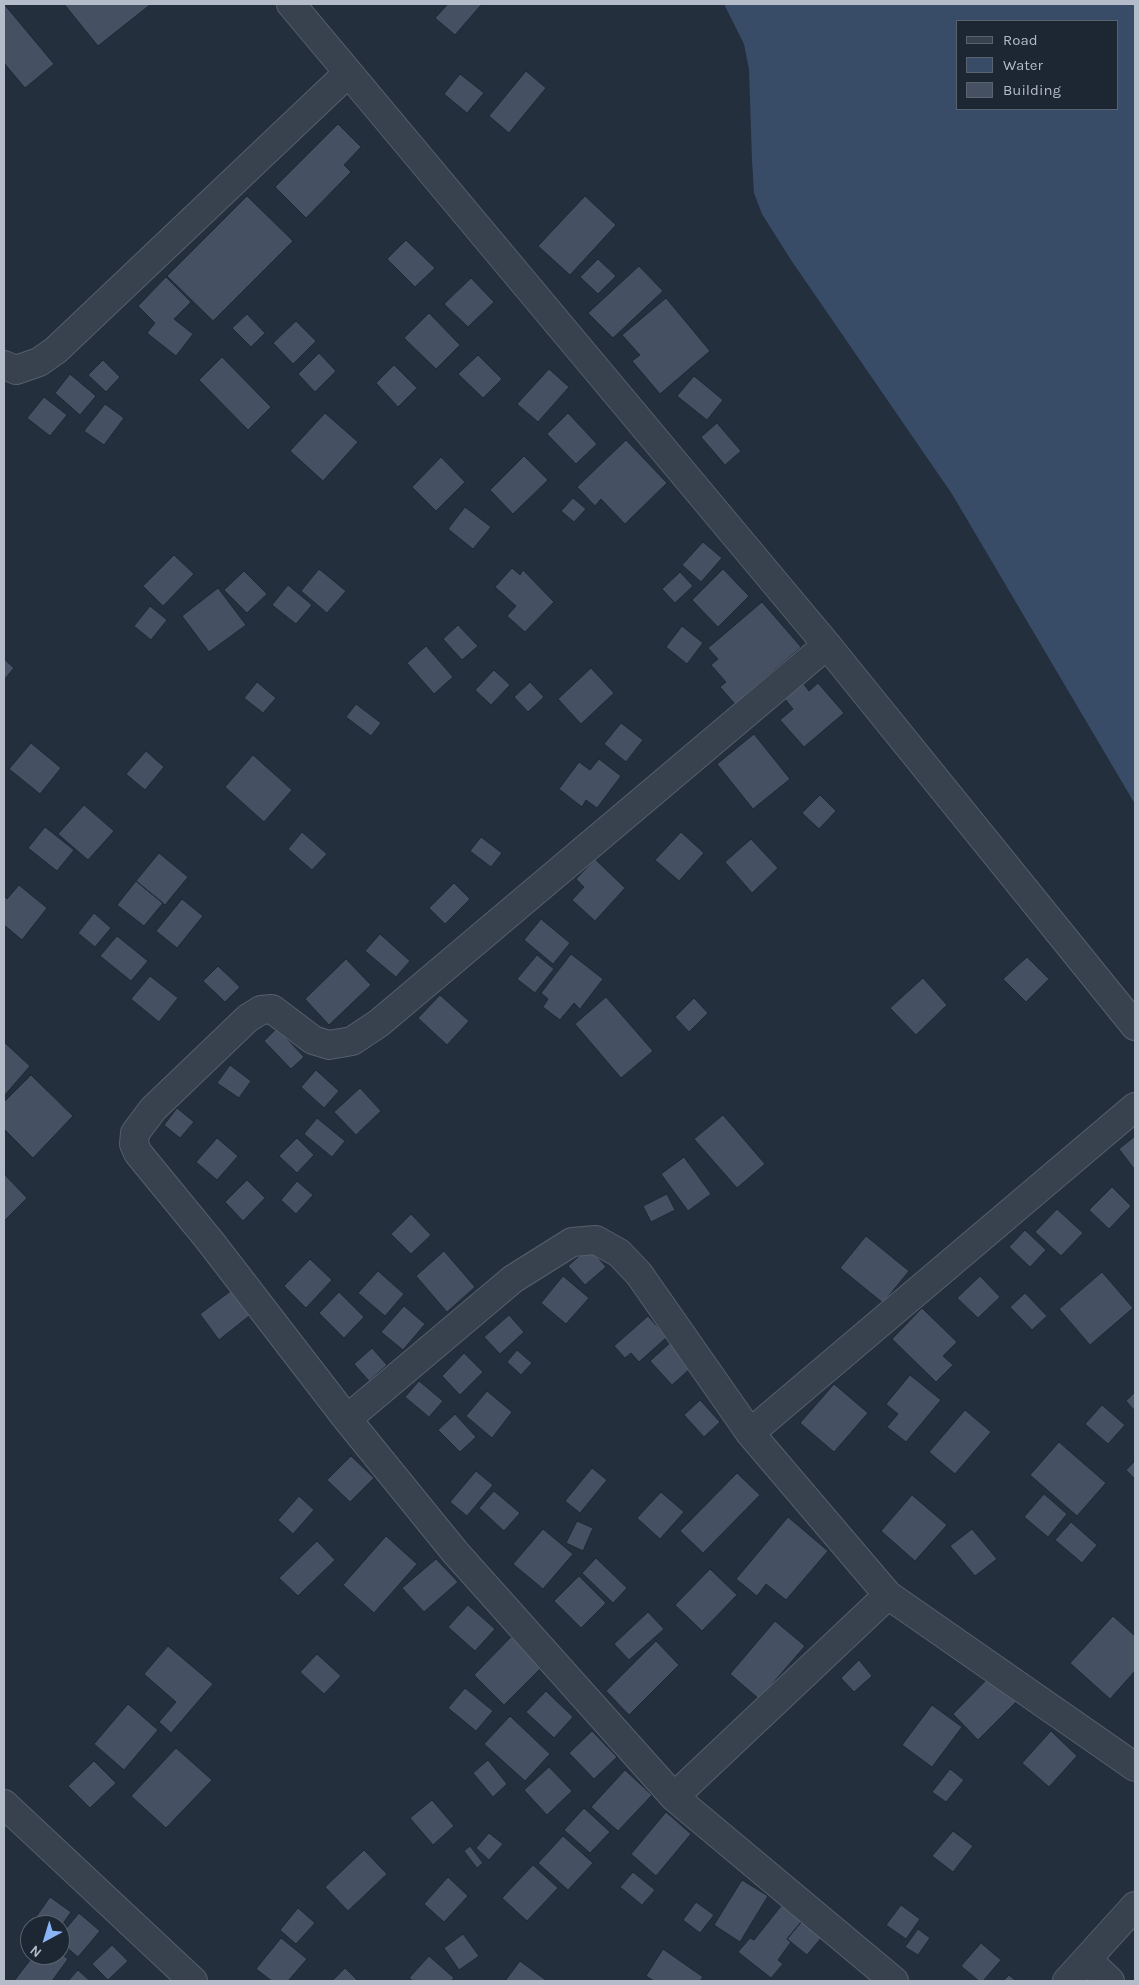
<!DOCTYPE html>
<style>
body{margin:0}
#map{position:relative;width:1139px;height:1985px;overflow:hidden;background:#242f3e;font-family:Karla,sans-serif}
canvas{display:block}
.frame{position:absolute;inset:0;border:5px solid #b4bcc9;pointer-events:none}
.legend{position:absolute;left:956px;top:20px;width:162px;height:90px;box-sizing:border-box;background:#1d2633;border:1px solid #59626f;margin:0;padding:6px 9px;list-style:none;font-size:15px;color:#b4bcc9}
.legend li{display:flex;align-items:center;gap:10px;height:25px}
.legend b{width:25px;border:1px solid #59626f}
.north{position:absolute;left:20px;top:1915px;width:50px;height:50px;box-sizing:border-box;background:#1d2633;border:1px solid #59626f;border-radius:50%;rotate:219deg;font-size:14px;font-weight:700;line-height:20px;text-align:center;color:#b4bcc9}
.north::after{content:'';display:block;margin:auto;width:18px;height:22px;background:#8ab4f8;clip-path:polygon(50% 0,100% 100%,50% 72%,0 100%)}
</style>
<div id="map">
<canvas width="1139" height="1985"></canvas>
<div class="frame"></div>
<ul class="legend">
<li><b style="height:6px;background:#38414e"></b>Road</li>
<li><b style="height:14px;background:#394c67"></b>Water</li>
<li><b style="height:14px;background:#455162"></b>Building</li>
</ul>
<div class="north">N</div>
</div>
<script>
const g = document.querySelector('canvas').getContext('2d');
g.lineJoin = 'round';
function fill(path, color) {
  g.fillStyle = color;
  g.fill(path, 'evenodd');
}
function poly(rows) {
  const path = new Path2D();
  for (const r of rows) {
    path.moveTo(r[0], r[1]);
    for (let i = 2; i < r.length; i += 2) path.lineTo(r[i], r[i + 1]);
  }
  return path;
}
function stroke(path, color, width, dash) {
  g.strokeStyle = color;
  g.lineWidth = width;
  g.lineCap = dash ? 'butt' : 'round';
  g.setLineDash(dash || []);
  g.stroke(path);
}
const water = poly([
 [724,4,1135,4,1135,804,952,494,791,260,762,214,754,193,752,160,749,69,744,44],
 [958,21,1118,21,1118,109,958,109]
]);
const building = poly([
 [4,4,54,64,25,88,4,63,4,4],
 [64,4,151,4,98,46,64,4],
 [448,4,479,4,481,5,455,35,435,18,448,4],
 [526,71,546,88,509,133,489,116,526,71],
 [460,74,484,93,467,113,444,94,460,74],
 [338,124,361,147,344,165,351,172,306,218,275,187,338,124],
 [247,196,293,241,213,321,167,276,247,196],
 [585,196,616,225,570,275,538,246,585,196],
 [406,240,435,268,415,287,387,259,406,240],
 [598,259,616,276,598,294,580,277,598,259],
 [639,266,663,291,613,338,588,313,639,266],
 [166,277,191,302,174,319,193,334,176,356,147,333,155,323,138,306,166,277],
 [471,278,494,302,468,327,444,304,471,278],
 [666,298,710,351,660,394,632,361,640,355,622,335,666,298],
 [429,313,460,345,436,369,404,338,429,313],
 [247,314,265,333,251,347,232,328,247,314],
 [296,321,316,341,293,364,273,343,296,321],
 [319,353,336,371,315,392,298,374,319,353],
 [478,355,502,379,483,398,458,374,478,355],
 [222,357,271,407,248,430,199,380,222,357],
 [103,360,120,377,106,392,88,375,103,360],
 [394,365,417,388,398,407,376,383,394,365],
 [549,369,569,387,538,422,517,404,549,369],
 [70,374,96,396,80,415,55,393,70,374],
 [694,376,723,400,707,420,677,396,694,376],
 [44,397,67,415,50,436,27,418,44,397],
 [105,404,124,418,104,445,84,431,105,404],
 [325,413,358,442,323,481,290,451,325,413],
 [568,413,597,444,576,464,547,434,568,413],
 [717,423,741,451,725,465,701,437,717,423],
 [626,440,667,483,625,524,601,499,595,506,577,487,626,440],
 [524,456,548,480,513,514,490,490,524,456],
 [441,457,465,482,436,511,412,487,441,457],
 [573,498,586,509,574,522,561,511,573,498],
 [465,507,491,527,473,549,448,529,465,507],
 [703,542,722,558,701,582,682,565,703,542],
 [174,555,194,574,163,606,143,586,174,555],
 [512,568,520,575,523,570,554,602,525,632,507,616,516,606,495,587,512,568],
 [319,569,346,591,327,613,301,591,319,569],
 [723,569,749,596,718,627,692,600,723,569],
 [244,571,267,594,247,613,224,590,244,571],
 [680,572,693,586,675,603,662,589,680,572],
 [288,585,312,605,296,624,272,605,288,585],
 [218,588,246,625,209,652,182,616,218,588],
 [762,602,801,647,735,704,720,687,726,682,711,665,718,659,708,648,762,602],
 [150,606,167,620,151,640,134,626,150,606],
 [458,625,478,646,462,660,443,639,458,625],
 [682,626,703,643,687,664,666,647,682,626],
 [426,646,453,677,434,694,407,663,426,646],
 [4,659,14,668,4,680,4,659],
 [591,668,614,693,581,724,558,699,591,668],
 [494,670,510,685,491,705,475,690,494,670],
 [257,682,276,698,263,713,244,698,257,682],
 [530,682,544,697,528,712,514,697,530,682],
 [803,683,809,691,818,683,844,713,804,747,780,720,793,709,785,699,803,683],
 [356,704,381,723,371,736,346,717,356,704],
 [621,723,643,740,626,762,604,744,621,723],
 [754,734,790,779,753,809,717,764,754,734],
 [31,743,61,768,40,794,9,769,31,743],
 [146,751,164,767,145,790,126,774,146,751],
 [253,755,292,790,264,822,225,787,253,755],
 [599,759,621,776,597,808,586,800,582,807,559,789,579,762,590,770,599,759],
 [820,795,836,811,819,829,802,813,820,795],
 [84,805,114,831,88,860,58,834,84,805],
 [45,827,74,850,57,871,28,848,45,827],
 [302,832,327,854,312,870,288,849,302,832],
 [681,832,704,853,679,881,655,860,681,832],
 [481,837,502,853,491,867,470,851,481,837],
 [751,839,778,868,752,893,725,862,751,839],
 [159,853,188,877,165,905,136,881,159,853],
 [595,859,625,888,595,921,572,900,584,887,576,879,595,859],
 [136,881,163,903,144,926,117,905,136,881],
 [454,883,470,899,445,924,429,908,454,883],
 [19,885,47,908,22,940,4,925,4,896,7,899,19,885],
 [182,899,203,916,177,948,156,931,182,899],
 [94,913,111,928,95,947,78,933,94,913],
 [541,919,570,943,553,964,524,940,541,919],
 [380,934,410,961,396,977,365,951,380,934],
 [117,936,148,961,131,981,100,956,117,936],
 [571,954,603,979,580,1009,574,1003,560,1020,543,1007,548,999,541,993,571,954],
 [537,955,554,969,535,993,517,979,537,955],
 [1027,957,1049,979,1026,1002,1003,979,1027,957],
 [346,959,371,985,329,1025,305,999,346,959],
 [218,966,240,987,225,1002,203,981,218,966],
 [150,976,178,998,159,1022,131,999,150,976],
 [923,978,947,1005,916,1035,890,1008,923,978],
 [440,995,469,1021,447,1045,418,1018,440,995],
 [606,997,653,1051,621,1078,575,1024,606,997],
 [694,998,708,1013,689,1032,675,1017,694,998],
 [277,1028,304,1057,291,1069,264,1041,277,1028],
 [4,1042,30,1066,4,1096,4,1042],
 [230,1065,251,1081,239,1098,217,1083,230,1065],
 [316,1070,339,1091,324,1108,301,1087,316,1070],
 [31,1075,73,1116,33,1158,4,1129,4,1102,31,1075],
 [360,1088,381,1111,356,1135,334,1112,360,1088],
 [177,1108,194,1122,180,1138,164,1125,177,1108],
 [723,1115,765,1164,737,1188,694,1139,723,1115],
 [317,1118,345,1141,332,1157,304,1134,317,1118],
 [1135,1136,1135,1170,1119,1149,1135,1136],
 [217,1138,238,1156,217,1180,196,1162,217,1138],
 [297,1138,314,1155,297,1173,279,1156,297,1138],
 [684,1157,711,1194,688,1211,661,1174,684,1157],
 [4,1174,27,1198,4,1221,4,1174],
 [247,1180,265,1198,243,1221,225,1202,247,1180],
 [297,1181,313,1195,296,1214,281,1200,297,1181],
 [1112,1187,1131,1206,1109,1229,1089,1210,1112,1187],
 [667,1194,675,1210,651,1222,643,1206,667,1194],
 [1057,1209,1083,1233,1061,1256,1035,1232,1057,1209],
 [411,1214,431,1235,411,1254,391,1234,411,1214],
 [1025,1230,1046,1250,1030,1267,1009,1247,1025,1230],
 [866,1236,909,1271,883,1303,840,1268,866,1236],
 [589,1247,606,1267,585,1285,568,1266,589,1247],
 [444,1251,475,1287,447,1312,416,1276,444,1251],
 [310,1259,332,1280,306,1308,284,1286,310,1259],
 [378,1271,404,1294,385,1316,358,1293,378,1271],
 [1102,1272,1133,1308,1090,1345,1059,1309,1102,1272],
 [563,1276,589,1298,566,1324,541,1303,563,1276],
 [980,1276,1000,1297,978,1318,957,1298,980,1276],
 [240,1284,259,1308,219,1340,200,1314,240,1284],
 [339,1292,364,1317,344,1338,319,1313,339,1292],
 [1025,1293,1047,1316,1032,1330,1010,1307,1025,1293],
 [404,1306,425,1324,403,1350,381,1332,404,1306],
 [922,1308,957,1342,943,1356,953,1365,936,1382,892,1339,922,1308],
 [509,1315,524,1332,500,1354,484,1337,509,1315],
 [648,1316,667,1337,639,1362,631,1353,625,1358,614,1346,648,1316],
 [670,1343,692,1367,672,1385,650,1361,670,1343],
 [372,1348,387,1365,369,1381,354,1364,372,1348],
 [517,1350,532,1363,521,1375,507,1362,517,1350],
 [464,1353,483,1372,460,1395,442,1376,464,1353],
 [910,1375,941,1400,906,1442,887,1427,898,1414,886,1404,910,1375],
 [419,1381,443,1401,429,1417,405,1397,419,1381],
 [834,1384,868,1413,834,1452,800,1423,834,1384],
 [487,1391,512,1412,492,1438,466,1416,487,1391],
 [1135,1392,1135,1411,1126,1401,1135,1392],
 [700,1400,720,1422,704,1437,684,1415,700,1400],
 [1102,1405,1125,1425,1108,1444,1085,1424,1102,1405],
 [965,1410,991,1432,955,1474,929,1452,965,1410],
 [455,1414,476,1437,460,1452,438,1430,455,1414],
 [1059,1442,1106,1483,1077,1516,1030,1475,1059,1442],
 [351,1456,374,1478,350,1502,327,1480,351,1456],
 [1135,1461,1135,1479,1126,1470,1135,1461],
 [592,1468,607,1480,580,1513,565,1501,592,1468],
 [476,1471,493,1485,467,1516,450,1502,476,1471],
 [737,1473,760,1495,703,1553,680,1531,737,1473],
 [494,1491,520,1513,504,1531,479,1508,494,1491],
 [661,1492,684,1512,660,1539,637,1518,661,1492],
 [1044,1494,1067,1514,1048,1537,1024,1517,1044,1494],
 [912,1495,947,1525,915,1561,881,1531,912,1495],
 [299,1496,314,1510,293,1534,278,1520,299,1496],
 [788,1517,828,1551,786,1600,766,1584,757,1596,736,1579,788,1517],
 [577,1521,593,1528,583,1551,566,1543,577,1521],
 [1071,1522,1097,1545,1082,1563,1055,1540,1071,1522],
 [543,1529,573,1554,543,1589,513,1564,543,1529],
 [972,1529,997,1559,975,1576,950,1546,972,1529],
 [386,1536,417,1564,374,1613,343,1585,386,1536],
 [317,1541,335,1560,298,1596,279,1578,317,1541],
 [596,1558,627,1588,613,1603,582,1573,596,1558],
 [436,1559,458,1582,424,1612,402,1588,436,1559],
 [710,1569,737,1595,702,1631,675,1605,710,1569],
 [579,1576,606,1603,581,1628,554,1601,579,1576],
 [468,1605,495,1629,475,1651,448,1627,468,1605],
 [648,1612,664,1629,629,1660,614,1644,648,1612],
 [1113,1616,1135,1636,1135,1671,1110,1699,1070,1663,1113,1616],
 [775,1621,805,1646,759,1699,730,1674,775,1621],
 [511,1637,542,1667,504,1705,474,1675,511,1637],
 [656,1641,679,1665,629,1715,606,1691,656,1641],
 [168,1646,213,1684,171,1733,159,1722,176,1702,144,1674,168,1646],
 [317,1654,341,1676,324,1694,300,1672,317,1654],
 [859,1660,872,1676,854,1692,841,1678,859,1660],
 [994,1672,1020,1698,978,1740,953,1714,994,1672],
 [465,1688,493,1711,476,1731,448,1708,465,1688],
 [546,1691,573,1717,554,1738,526,1712,546,1691],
 [128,1704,158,1730,124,1770,94,1744,128,1704],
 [932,1705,962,1727,932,1767,902,1745,932,1705],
 [510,1716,550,1754,525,1781,484,1744,510,1716],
 [592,1731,617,1757,594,1779,569,1753,592,1731],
 [1051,1731,1077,1756,1049,1787,1022,1763,1051,1731],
 [176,1748,212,1780,166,1828,131,1796,176,1748],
 [488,1760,507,1784,493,1797,473,1773,488,1760],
 [94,1761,116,1783,90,1808,68,1786,94,1761],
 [549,1767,572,1791,547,1815,524,1790,549,1767],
 [950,1769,964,1780,946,1802,932,1792,950,1769],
 [625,1770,652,1795,618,1831,591,1807,625,1770],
 [432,1800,454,1826,433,1845,410,1818,432,1800],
 [584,1808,610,1832,590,1853,564,1830,584,1808],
 [666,1812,691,1834,656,1876,631,1854,666,1812],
 [953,1831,973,1846,953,1872,932,1856,953,1831],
 [489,1833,503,1844,489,1860,476,1848,489,1833],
 [563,1836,593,1863,568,1890,538,1863,563,1836],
 [470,1846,483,1863,477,1868,464,1851,470,1846],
 [364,1850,387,1874,348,1911,325,1887,364,1850],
 [533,1865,558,1888,527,1921,502,1898,533,1865],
 [633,1872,655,1890,642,1905,620,1887,633,1872],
 [448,1877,468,1896,444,1922,424,1904,448,1877],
 [742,1880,768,1896,740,1942,714,1925,742,1880],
 [50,1897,71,1912,60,1928,60,1925,47,1925,36,1917,50,1897],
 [696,1902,714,1915,700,1933,683,1920,696,1902],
 [782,1905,802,1921,787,1939,791,1942,778,1960,783,1964,771,1978,738,1952,750,1938,754,1940,782,1905],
 [901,1905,920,1919,906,1939,886,1925,901,1905],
 [298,1908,315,1923,296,1944,280,1930,298,1908],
 [79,1913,100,1931,78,1957,60,1942,60,1936,79,1913],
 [802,1921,822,1937,807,1955,787,1939,802,1921],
 [918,1929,930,1938,918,1955,905,1947,918,1929],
 [463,1934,479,1956,459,1970,444,1948,463,1934],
 [281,1938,307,1959,288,1981,272,1981,256,1969,281,1938],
 [981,1943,1001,1960,983,1981,979,1981,961,1966,981,1943],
 [112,1945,128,1961,108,1980,92,1964,112,1945],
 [663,1949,703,1977,700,1981,654,1981,646,1976,663,1949],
 [60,1953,68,1959,52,1981,14,1981,34,1955,60,1955,60,1953],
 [429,1956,454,1978,451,1981,413,1981,409,1978,429,1956],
 [520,1961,547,1981,505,1981,520,1961],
 [345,1968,358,1981,332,1981,345,1968],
 [78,1970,90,1981,68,1981,78,1970],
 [1009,1975,1016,1981,1003,1981,1009,1975]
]);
const minor = poly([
 [291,4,827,645,1135,1026],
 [4,365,16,370,39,362,56,350,348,73],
 [827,645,379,1023,352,1041,329,1045,313,1040,272,1009,261,1010,248,1018,153,1109,135,1133,134,1144,138,1153,210,1241,347,1419,455,1552,674,1797,894,1981],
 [347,1419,513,1279,572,1242,596,1240,619,1253,639,1274,750,1433,888,1595],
 [750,1433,1135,1107],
 [674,1797,888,1595,1135,1767],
 [4,1804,193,1981],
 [1087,1959,1110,1981],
 [1067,1981,1135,1906]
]);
fill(water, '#394c67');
fill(building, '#455162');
stroke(building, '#1f2835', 1);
stroke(minor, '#565f6c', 30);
stroke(minor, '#38414e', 28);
</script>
